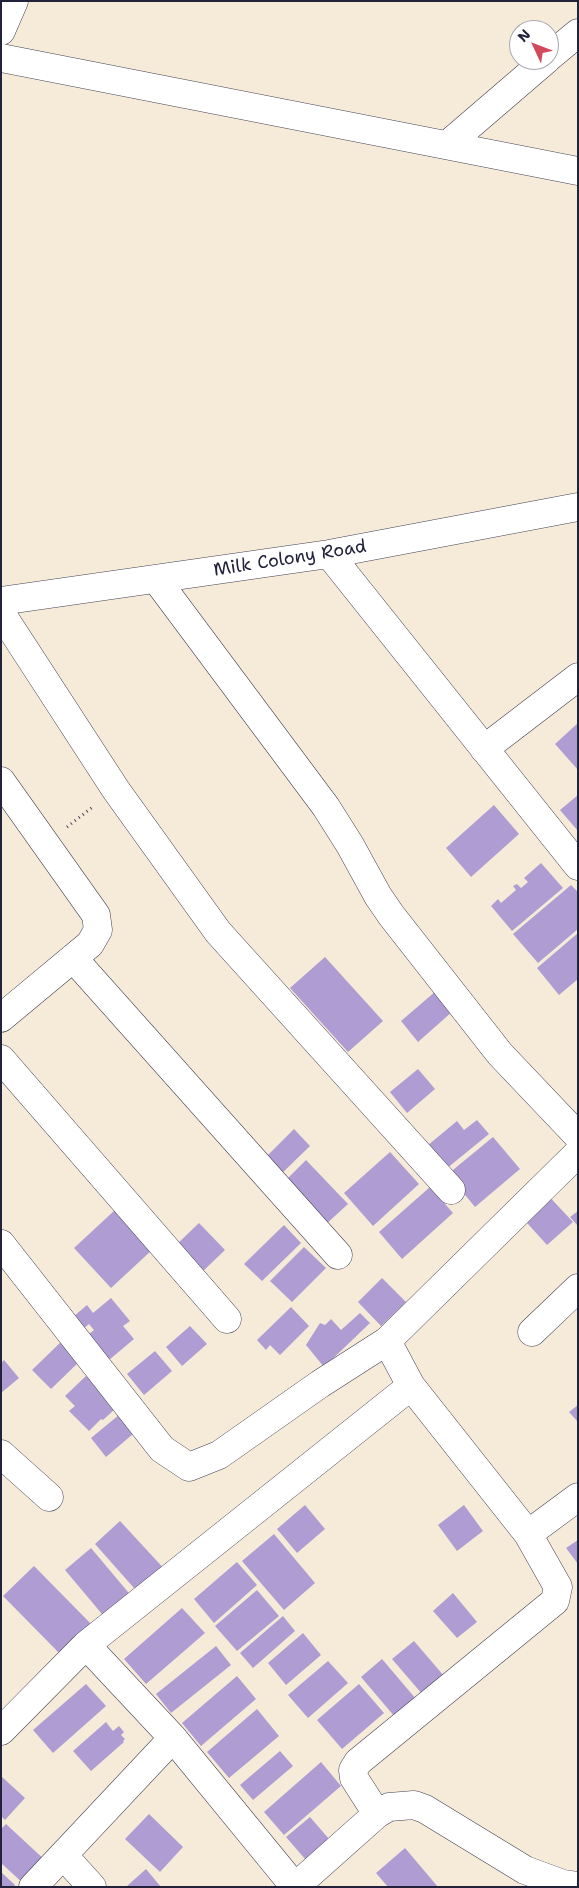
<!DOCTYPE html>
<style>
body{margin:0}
#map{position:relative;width:579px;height:1888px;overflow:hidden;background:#f6ebd9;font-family:"Shantell Sans",sans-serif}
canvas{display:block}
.frame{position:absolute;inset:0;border:2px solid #22223b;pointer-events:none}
.north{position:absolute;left:509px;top:20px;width:50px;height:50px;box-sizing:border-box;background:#fff;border:1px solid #a7a7b1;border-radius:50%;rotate:313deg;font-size:14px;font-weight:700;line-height:20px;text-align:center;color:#22223b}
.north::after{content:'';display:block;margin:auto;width:18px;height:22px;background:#d1495b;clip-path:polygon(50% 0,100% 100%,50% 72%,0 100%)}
</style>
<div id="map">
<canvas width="579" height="1888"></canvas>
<div class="frame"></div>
<div class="north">N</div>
</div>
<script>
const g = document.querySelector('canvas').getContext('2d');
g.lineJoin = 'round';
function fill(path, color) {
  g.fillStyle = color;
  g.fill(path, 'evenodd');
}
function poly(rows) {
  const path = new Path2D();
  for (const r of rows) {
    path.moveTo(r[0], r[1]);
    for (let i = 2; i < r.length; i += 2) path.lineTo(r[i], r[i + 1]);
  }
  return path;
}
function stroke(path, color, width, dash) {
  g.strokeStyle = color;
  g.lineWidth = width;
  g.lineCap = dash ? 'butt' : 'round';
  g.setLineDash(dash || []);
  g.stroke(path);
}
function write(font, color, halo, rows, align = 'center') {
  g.font = font + ' "Shantell Sans",sans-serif';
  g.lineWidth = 5;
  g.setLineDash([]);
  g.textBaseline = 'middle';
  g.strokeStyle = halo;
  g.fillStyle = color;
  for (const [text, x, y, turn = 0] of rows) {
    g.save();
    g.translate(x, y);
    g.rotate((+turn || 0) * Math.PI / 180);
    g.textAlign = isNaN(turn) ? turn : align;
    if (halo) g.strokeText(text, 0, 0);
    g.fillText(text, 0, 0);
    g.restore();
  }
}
const building = poly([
 [578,723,578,770,555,744],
 [578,795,578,831,560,810],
 [494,805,519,834,471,877,446,848],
 [541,863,563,888,512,931,491,906,498,899,501,903,516,890,513,886,517,884,521,888,528,882,524,878],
 [571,885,578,892,578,929,538,963,513,934],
 [578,933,578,979,559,995,537,968],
 [325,957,383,1021,348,1052,290,988],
 [436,991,453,1011,418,1042,401,1021],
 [418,1069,435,1089,407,1113,390,1092],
 [477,1120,489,1134,446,1169,427,1146,457,1121,464,1130],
 [294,1129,310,1146,275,1180,259,1164],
 [493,1137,520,1169,475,1207,448,1174],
 [390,1152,419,1184,373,1226,344,1193],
 [306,1160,348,1204,324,1226,283,1183],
 [430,1187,453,1213,402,1259,379,1232],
 [544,1191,573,1222,547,1245,519,1214],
 [115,1210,152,1250,111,1288,74,1248],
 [578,1211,578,1226,570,1217],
 [199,1223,225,1250,200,1274,174,1247],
 [284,1225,301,1243,262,1281,244,1264],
 [304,1247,326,1268,292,1302,270,1281],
 [382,1278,406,1302,381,1326,358,1302],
 [111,1298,130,1321,123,1326,134,1339,109,1360,88,1335,94,1330,89,1324,83,1329,73,1317,87,1305,93,1313],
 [291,1307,309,1326,280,1355,270,1345,266,1350,257,1340],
 [360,1313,370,1323,324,1367,306,1345,320,1323,325,1325,331,1319,341,1330],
 [190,1326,207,1344,182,1366,166,1347],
 [64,1339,83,1358,51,1389,32,1370],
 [155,1351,172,1371,144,1395,127,1374],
 [4,1360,19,1378,1,1393,1,1363],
 [86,1376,116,1408,103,1420,101,1419,89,1431,69,1411,75,1406,65,1396],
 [578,1405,578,1422,569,1412],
 [125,1410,140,1428,106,1457,91,1438],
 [305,1505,325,1529,297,1553,277,1529],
 [464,1505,483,1531,457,1551,438,1525],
 [120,1521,168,1573,142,1597,95,1544],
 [274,1534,315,1583,284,1610,242,1561],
 [578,1540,578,1564,566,1548],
 [91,1548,133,1598,107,1620,65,1570],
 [237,1562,257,1585,214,1623,194,1599],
 [34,1566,94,1627,63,1657,3,1596],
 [257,1590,279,1616,237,1651,215,1626],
 [453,1593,477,1622,457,1638,433,1611],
 [182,1608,205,1633,146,1684,124,1659],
 [283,1616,295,1631,253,1668,240,1653],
 [303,1633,321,1655,286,1685,268,1663],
 [414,1641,444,1676,423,1695,392,1659],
 [216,1646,231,1665,171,1713,156,1694],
 [382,1659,416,1699,395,1717,361,1677],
 [328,1661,348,1683,308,1718,288,1695],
 [237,1676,256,1699,201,1746,182,1723],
 [86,1684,106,1706,53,1753,33,1730],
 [359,1684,384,1713,342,1749,317,1720],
 [257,1709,279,1736,229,1778,207,1752],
 [106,1722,113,1731,119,1726,124,1732,121,1735,125,1739,123,1741,124,1742,91,1771,73,1751],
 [280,1751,293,1766,253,1800,240,1785],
 [321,1762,341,1786,284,1835,264,1812],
 [1,1776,25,1798,5,1820,1,1816],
 [149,1814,183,1847,160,1872,125,1839],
 [310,1817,336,1847,312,1867,286,1837],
 [6,1824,47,1862,25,1885,1,1863,1,1829],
 [405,1848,438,1887,388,1887,376,1873],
 [146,1869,161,1887,126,1887],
 [1,1872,15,1885,14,1887,1,1887]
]);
const path = poly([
 [67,827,94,806]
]);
const minor = poly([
 [1,31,14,1],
 [549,57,578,33],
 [1,58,578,171],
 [447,145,546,60],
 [329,554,578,866],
 [156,579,326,807,350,845,378,896,391,915,500,1054,578,1136],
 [1,601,329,554,578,507],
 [1,613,116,790,218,932,451,1190],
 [484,749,578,677],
 [1,781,96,915,98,930,90,944,1,1018],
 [73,958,338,1255],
 [1,1059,227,1319],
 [1,1244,162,1449,189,1467,219,1455,320,1384,387,1341,411,1386,528,1534,558,1587,555,1601,358,1762,353,1770,354,1778,377,1814],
 [532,1332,578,1288],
 [387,1341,578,1153],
 [1,1454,49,1497],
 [528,1534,578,1497],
 [86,1645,173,1738,295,1887],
 [1,1731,86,1645,411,1386],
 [63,1855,92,1887],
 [33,1887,173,1738],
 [295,1887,377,1814,389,1807,414,1805,425,1809,525,1870,563,1884,578,1886]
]);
const streetNames = [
 ["Milk Colony Road",290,559,-9]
];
fill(building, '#ae9cd2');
stroke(minor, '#424053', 29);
stroke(path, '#424053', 3, [1, 4]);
stroke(minor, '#fff', 28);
write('18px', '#22223b', '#fff', streetNames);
</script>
